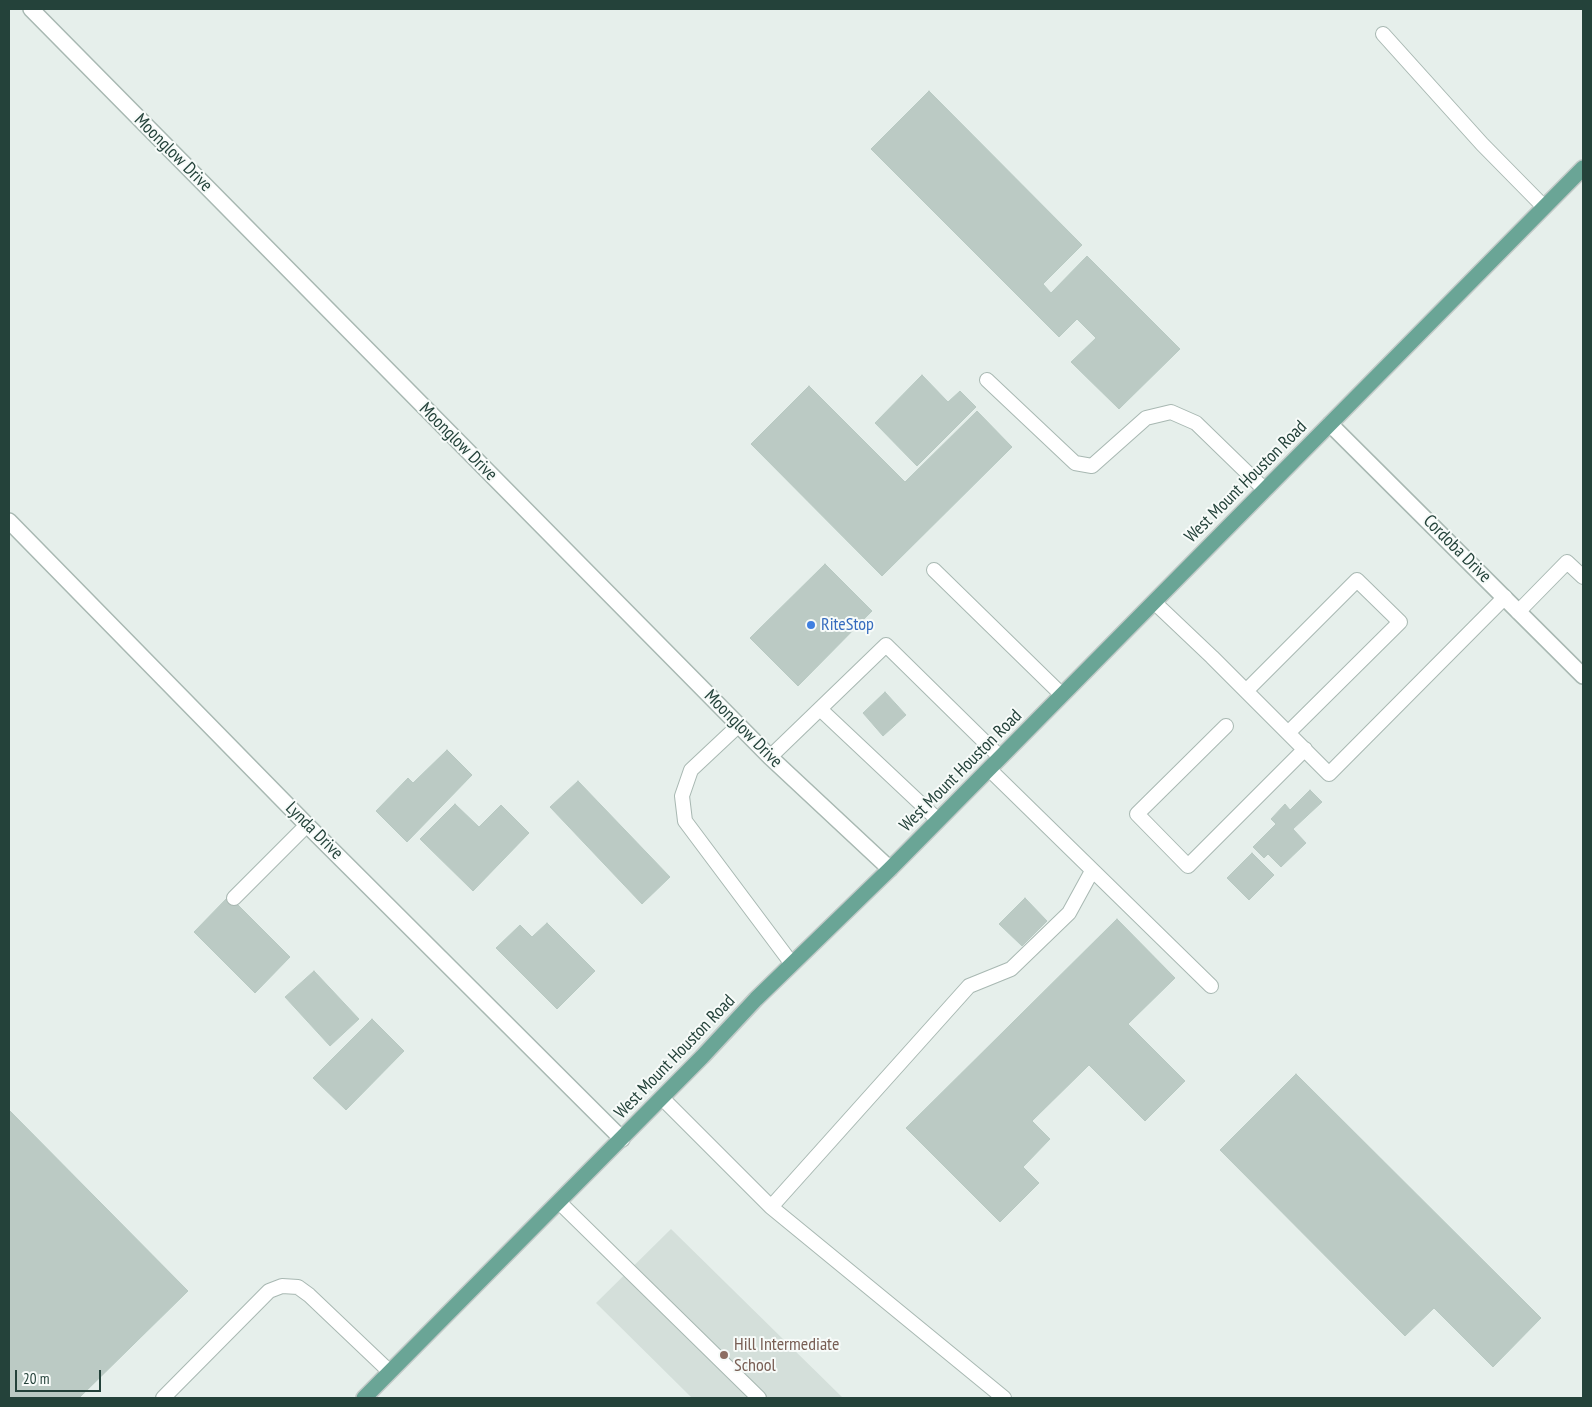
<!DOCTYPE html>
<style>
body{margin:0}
#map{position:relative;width:1592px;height:1407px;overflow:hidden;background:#e6efeb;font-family:"PT Sans Narrow",sans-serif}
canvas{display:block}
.frame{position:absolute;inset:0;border:10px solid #24423a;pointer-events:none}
.scale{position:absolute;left:15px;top:1370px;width:86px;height:22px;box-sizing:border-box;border:2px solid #24423a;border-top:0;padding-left:6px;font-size:15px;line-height:18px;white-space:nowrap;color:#24423a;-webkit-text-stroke:4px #f7fbf9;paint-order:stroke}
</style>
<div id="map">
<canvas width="1592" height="1407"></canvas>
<div class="frame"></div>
<div class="scale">20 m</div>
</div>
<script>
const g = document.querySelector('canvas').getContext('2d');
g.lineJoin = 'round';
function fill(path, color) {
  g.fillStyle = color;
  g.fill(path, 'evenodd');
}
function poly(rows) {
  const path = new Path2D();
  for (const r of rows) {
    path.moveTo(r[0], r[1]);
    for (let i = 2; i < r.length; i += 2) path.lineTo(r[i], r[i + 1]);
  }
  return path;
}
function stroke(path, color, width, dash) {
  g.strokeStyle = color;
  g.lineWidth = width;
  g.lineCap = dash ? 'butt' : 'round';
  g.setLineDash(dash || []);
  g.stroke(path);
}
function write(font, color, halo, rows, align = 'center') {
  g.font = font + ' "PT Sans Narrow",sans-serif';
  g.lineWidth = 4;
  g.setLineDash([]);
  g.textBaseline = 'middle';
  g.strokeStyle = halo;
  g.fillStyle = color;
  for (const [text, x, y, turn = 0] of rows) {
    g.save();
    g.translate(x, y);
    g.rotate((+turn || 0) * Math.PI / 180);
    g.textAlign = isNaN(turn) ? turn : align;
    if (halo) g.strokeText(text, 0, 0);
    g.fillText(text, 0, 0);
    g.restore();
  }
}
const built = poly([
 [671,1229,843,1398,692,1398,596,1303]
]);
const building = poly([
 [929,91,1082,245,1043,284,1051,293,1087,256,1180,349,1119,409,1071,362,1096,338,1077,319,1059,337,871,149,929,91],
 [922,375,948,402,960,391,976,407,917,466,875,423,922,375],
 [809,386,905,482,977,411,1012,447,882,576,751,444,809,386],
 [825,564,872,611,798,686,750,638,825,564],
 [885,692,906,715,883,736,863,713,885,692],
 [447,750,472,775,407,842,376,811,408,778,413,783,447,750],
 [578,781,670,877,642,904,550,807,578,781],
 [1310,790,1322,802,1293,829,1306,843,1281,867,1268,854,1264,858,1253,847,1276,824,1271,819,1285,804,1290,810,1310,790],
 [455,804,479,827,501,805,529,833,473,891,420,839,455,804],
 [1252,853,1274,875,1249,900,1227,878,1252,853],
 [229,896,290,957,255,993,194,932,229,896],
 [1025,898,1047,921,1022,946,999,924,1025,898],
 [1117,919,1175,978,1128,1024,1185,1081,1145,1121,1089,1065,1032,1121,1050,1139,1023,1167,1039,1183,1000,1222,906,1128,1117,919],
 [547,923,595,971,557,1009,496,948,520,925,532,937,547,923],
 [314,971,359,1019,330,1046,285,997,314,971],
 [372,1019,404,1051,346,1110,313,1078,372,1019],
 [1296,1074,1541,1318,1493,1367,1434,1308,1405,1336,1220,1150,1296,1074],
 [9,1110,188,1291,79,1398,9,1398,9,1110]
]);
const service = poly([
 [1383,34,1482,144,1544,207],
 [987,380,1075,463,1092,466,1146,418,1171,412,1196,423,1265,490],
 [934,570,1062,695],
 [1154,602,1212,657,1329,774,1505,597],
 [1518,612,1567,562,1583,577],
 [1246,691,1357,580,1400,622,1288,733],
 [820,709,938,820],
 [739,725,691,770,682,796,685,821,792,964],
 [1226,726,1137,814,1188,866,1305,749],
 [770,757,886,645,1000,757],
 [989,769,1211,986],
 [234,898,307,825],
 [662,1098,771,1207],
 [559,1202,759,1398],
 [163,1398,269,1291,282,1286,298,1287,309,1295,390,1372],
 [1004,1398,771,1207,969,986,1011,969,1069,913,1092,871]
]);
const minor = poly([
 [31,9,770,757,890,869],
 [1330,424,1583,676],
 [9,521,307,825,622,1139]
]);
const primary = poly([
 [364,1398,702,1057,756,999,890,869,1583,168]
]);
const markers = [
 [811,625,5,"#3f7fe0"],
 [724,1355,5,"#8d6e63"]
];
const streetNames = [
 ["Moonglow Drive",173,153,45],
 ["Moonglow Drive",458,442,45],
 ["West Mount Houston Road",1246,482,-45],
 ["Cordoba Drive",1457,549,45],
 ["Moonglow Drive",743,729,45],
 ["West Mount Houston Road",961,771,-45],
 ["Lynda Drive",314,831,45],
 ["West Mount Houston Road",675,1057,-46]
];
const shopNames = [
 ["RiteStop",821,625]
];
const educationNames = [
 ["Hill Intermediate",734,1345],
 ["School",734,1366]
];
fill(built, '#d4dfda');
fill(building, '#bbcac4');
stroke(building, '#b8c9c2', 1);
stroke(service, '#a8b8b2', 16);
stroke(minor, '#a8b8b2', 18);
stroke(primary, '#c2cac8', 18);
stroke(service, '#fff', 14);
stroke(minor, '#fff', 15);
stroke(primary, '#6aa596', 15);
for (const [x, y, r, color] of markers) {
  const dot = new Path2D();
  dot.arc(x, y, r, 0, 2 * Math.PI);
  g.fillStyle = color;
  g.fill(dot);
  stroke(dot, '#f7fbf9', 2);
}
write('18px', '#24423a', '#f7fbf9', streetNames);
write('18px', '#366cbe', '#f7fbf9', shopNames, 'left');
write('18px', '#785e54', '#f7fbf9', educationNames, 'left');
</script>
